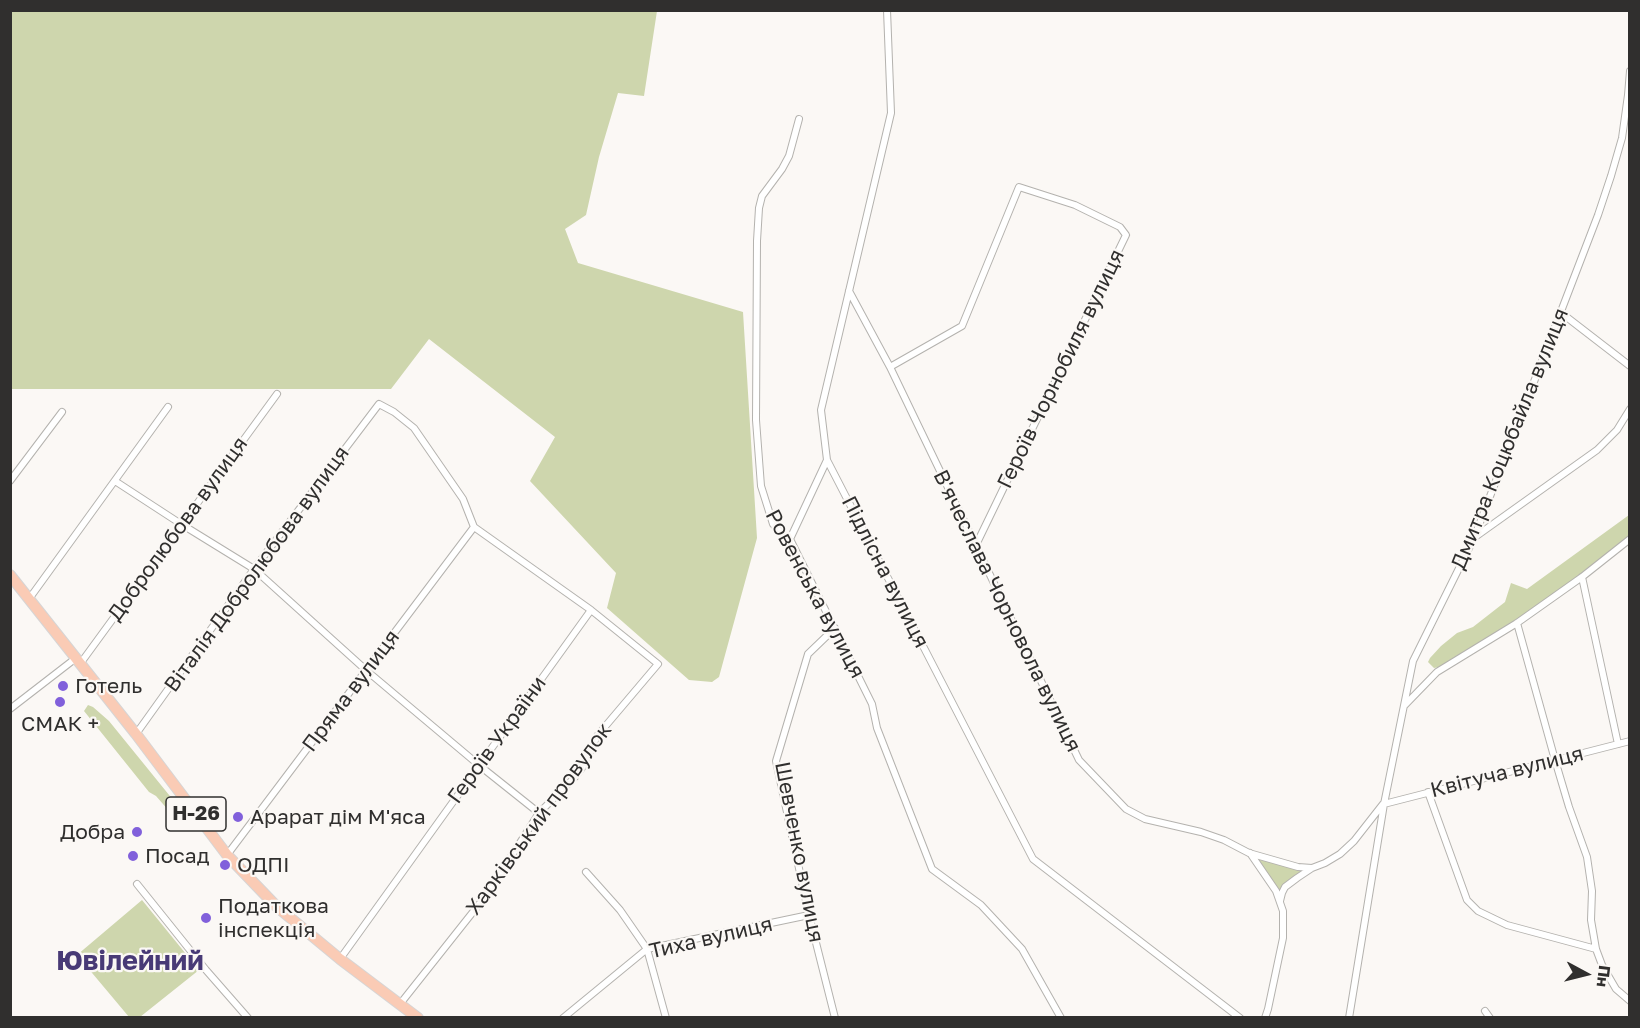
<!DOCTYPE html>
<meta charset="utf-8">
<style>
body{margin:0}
#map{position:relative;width:1640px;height:1028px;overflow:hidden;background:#fbf8f5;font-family:"Golos Text",sans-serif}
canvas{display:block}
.frame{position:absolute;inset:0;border:12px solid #302f2e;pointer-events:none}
.north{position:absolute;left:1556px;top:944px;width:60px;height:60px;-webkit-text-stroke:4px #fbf8f5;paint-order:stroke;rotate:97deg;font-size:16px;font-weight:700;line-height:24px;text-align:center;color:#302f2e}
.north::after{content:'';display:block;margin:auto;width:21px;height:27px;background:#302f2e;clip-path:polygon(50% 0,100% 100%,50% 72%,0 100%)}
</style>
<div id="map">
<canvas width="1640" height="1028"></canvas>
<div class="frame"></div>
<div class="north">Пн</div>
</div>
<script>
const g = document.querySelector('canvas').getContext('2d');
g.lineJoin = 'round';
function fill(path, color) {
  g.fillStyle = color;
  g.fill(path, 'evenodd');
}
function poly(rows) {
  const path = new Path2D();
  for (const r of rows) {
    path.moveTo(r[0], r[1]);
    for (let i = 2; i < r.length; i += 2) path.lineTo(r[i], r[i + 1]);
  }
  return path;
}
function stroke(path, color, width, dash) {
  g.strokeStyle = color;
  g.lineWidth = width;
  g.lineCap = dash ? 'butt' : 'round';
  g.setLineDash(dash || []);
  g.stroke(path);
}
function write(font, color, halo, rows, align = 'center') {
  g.font = font + ' "Golos Text",sans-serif';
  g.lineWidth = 4.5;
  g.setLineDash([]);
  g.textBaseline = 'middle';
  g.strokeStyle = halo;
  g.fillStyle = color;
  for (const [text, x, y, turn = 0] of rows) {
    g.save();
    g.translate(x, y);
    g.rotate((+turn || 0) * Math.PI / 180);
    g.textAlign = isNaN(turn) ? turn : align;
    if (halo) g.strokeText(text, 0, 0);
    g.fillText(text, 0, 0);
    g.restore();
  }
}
const green = poly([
 [11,10,657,11,644,96,618,93,599,157,586,215,565,229,578,263,743,312,757,538,719,677,712,682,689,680,607,608,616,573,530,481,555,437,429,339,391,389,11,389],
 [1629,515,1629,537,1529,614,1440,667,1434,668,1428,662,1430,658,1441,646,1457,633,1473,627,1505,602,1511,583,1527,589],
 [88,705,93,707,109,721,191,822,183,827,156,796,149,792,84,711],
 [1249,853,1312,868,1284,889,1280,901],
 [142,900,199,970,140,1017,129,1017,77,955]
]);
const minor = poly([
 [887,10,891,113,821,410,827,460,1033,859,1240,1018],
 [799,119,789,156,782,169,762,196,759,208,757,241,756,420,761,486,773,524,782,534,790,539,872,704,877,728,932,869,981,905,1022,949,1061,1018],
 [849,291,890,367,1079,760,1126,809,1145,819,1201,832,1224,840,1249,853,1298,867,1312,868],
 [1560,312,1630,366],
 [890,367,962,326,1019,187,1075,205,1120,227,1126,235,976,545],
 [10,481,62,412],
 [115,481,181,524,254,569,367,671,480,766,539,813],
 [1475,537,1597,450,1617,430,1630,409],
 [790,539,827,460],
 [1582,577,1618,744],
 [29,599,168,407],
 [1517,623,1555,760,1569,807,1587,857,1592,891,1591,920,1596,949,1602,965,1616,989,1630,1001],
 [835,628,808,654,776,761,809,915,835,1018],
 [80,664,277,394],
 [1404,706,1437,672,1517,623,1582,577,1630,539],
 [10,709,76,658],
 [136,734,254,569,379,404,394,412,414,428,463,499,474,527,591,610,658,664,597,736,584,765,575,777,539,813,488,893,400,1004],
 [1428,792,1467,900,1478,911,1507,925,1596,949],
 [1384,804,1630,741],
 [1250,853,1276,891,1283,911,1283,938,1268,1009,1265,1018],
 [227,855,474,527],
 [586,872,620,910,647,949,666,1018],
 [137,884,206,970,248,1018],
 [1280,901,1282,893,1285,887,1297,878,1312,868,1325,863,1340,854,1354,841,1383,804],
 [340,959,591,610],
 [1485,1011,1490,1018],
 [563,1018,647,949,809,915],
 [1349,1018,1384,804,1413,661,1474,538,1598,215,1611,176,1622,138,1628,95,1630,71]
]);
const primary = poly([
 [10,575,136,734,227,855,251,880,276,906,340,959,418,1018]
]);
const markers = [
 [63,686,6,"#8160db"],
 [60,702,6,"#8160db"],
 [238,817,6,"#8160db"],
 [137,832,6,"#8160db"],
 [133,856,6,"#8160db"],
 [225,865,6,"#8160db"],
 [206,918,6,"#8160db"]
];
const shields = [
 [196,814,60]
];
const shieldNames = [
 ["Н-26",196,814]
];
const streetNames = [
 ["Героїв Чорнобиля вулиця",1061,369,-64],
 ["Дмитра Коцюбайла вулиця",1510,439,-68],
 ["Добролюбова вулиця",178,529,-54],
 ["Віталія Добролюбова вулиця",257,569,-54],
 ["Підлісна вулиця",885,572,63],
 ["Ровенська вулиця",815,594,62],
 ["В'ячеслава Чорновола вулиця",1007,611,64],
 ["Пряма вулиця",351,691,-53],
 ["Героїв України",497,740,-54],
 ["Квітуча вулиця",1507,772,-14],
 ["Харківський провулок",539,819,-54],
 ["Шевченко вулиця",799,852,79],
 ["Тиха вулиця",711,938,-13]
];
const poiNames = [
 ["Готель",75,686],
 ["СМАК +",60,724,"center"],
 ["Арарат дім М'яса",250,817],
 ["Добра",125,832,"right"],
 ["Посад",145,856],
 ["ОДПІ",237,865],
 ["Податкова",218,906],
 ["інспекція",218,930]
];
const districtNames = [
 ["Ювілейний",130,961]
];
fill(green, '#ced6ad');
stroke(minor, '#b4b2ae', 8);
stroke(primary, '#d6d5d5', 12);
stroke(minor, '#fff', 6);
stroke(primary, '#facbb5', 10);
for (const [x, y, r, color] of markers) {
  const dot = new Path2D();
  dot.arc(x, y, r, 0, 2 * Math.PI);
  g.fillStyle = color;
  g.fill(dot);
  stroke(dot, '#fbf8f5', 2);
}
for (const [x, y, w] of shields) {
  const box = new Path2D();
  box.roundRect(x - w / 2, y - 17, w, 34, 4.5);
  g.fillStyle = '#fbf8f5';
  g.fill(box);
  stroke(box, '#302f2e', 1.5);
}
write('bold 20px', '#302f2e', null, shieldNames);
write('21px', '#302f2e', '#fbf8f5', streetNames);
write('21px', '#302f2e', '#fbf8f5', poiNames, 'left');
write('bold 27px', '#483a76', '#fbf8f5', districtNames);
</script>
